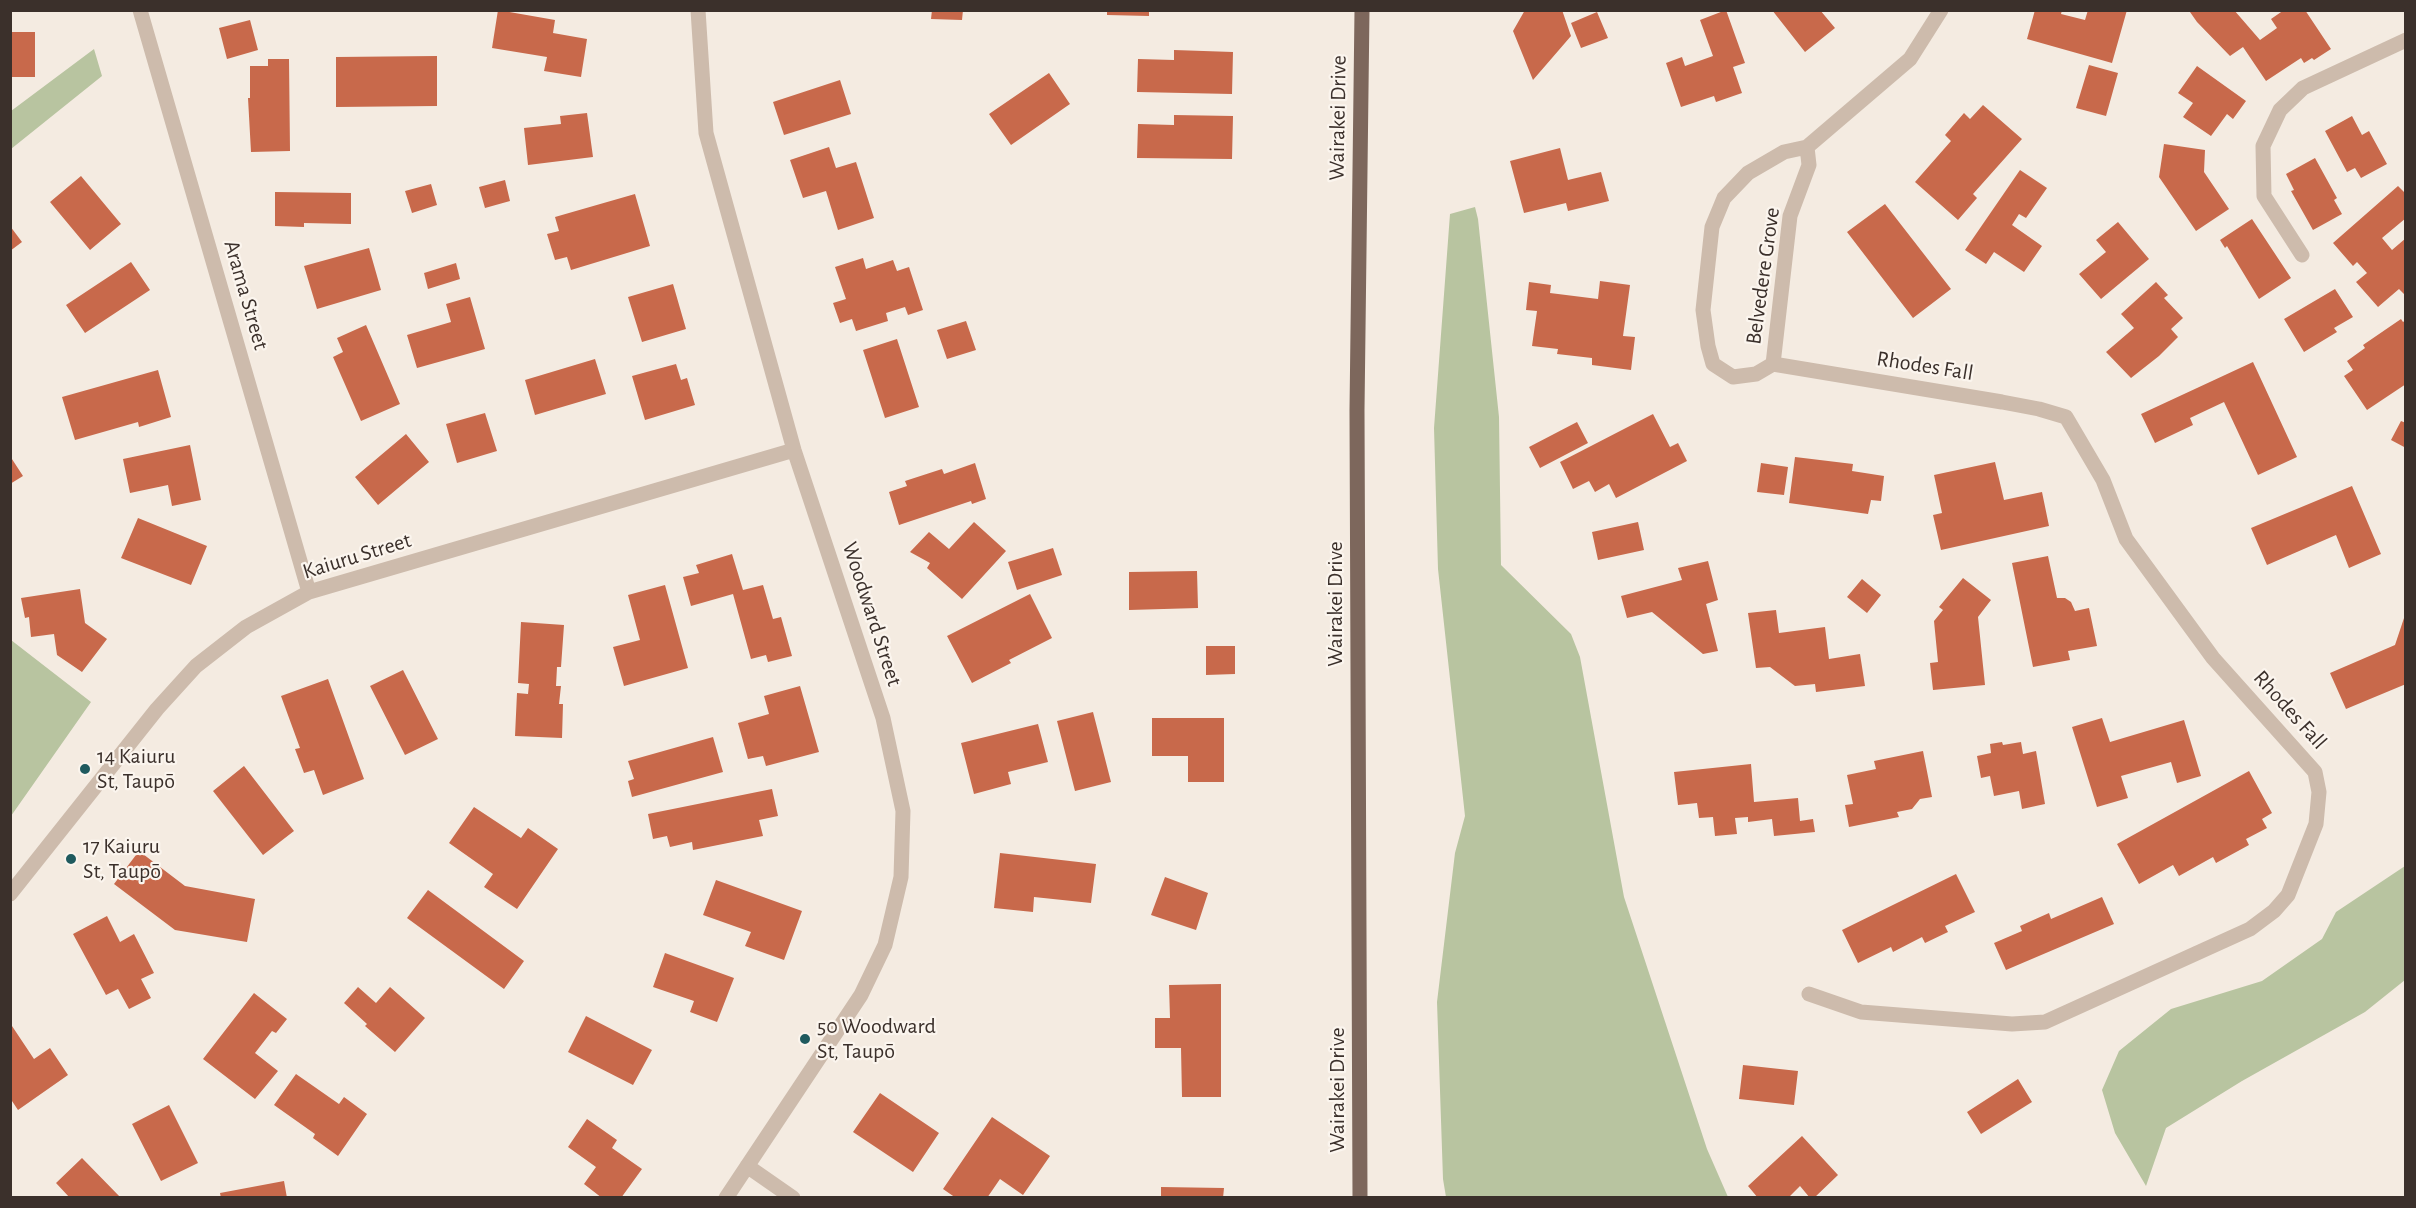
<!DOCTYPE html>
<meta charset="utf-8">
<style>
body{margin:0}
#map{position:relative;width:2416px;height:1208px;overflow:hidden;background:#f4ebe1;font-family:"Alegreya Sans",sans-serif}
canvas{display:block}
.frame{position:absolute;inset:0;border:12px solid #3b302b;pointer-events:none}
</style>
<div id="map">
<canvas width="2416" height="1208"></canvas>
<div class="frame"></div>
</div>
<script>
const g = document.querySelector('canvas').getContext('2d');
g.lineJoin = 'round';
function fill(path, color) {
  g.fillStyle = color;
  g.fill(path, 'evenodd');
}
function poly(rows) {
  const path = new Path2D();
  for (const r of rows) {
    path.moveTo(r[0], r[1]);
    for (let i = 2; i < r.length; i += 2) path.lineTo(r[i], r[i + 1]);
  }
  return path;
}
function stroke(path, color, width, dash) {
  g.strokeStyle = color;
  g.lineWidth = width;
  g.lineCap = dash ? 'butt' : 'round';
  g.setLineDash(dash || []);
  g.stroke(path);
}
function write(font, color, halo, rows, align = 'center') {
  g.font = font + ' "Alegreya Sans",sans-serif';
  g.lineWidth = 4.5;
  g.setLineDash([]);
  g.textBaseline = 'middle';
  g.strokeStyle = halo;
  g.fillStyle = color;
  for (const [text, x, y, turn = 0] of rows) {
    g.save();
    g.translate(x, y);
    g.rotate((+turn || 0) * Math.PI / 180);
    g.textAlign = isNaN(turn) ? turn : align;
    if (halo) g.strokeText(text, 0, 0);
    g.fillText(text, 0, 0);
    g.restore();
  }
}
const green = poly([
 [94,49,102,76,11,149,11,111],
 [1475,207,1478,219,1499,417,1501,565,1571,634,1580,657,1624,897,1707,1149,1728,1197,1446,1197,1443,1179,1437,1002,1455,853,1465,816,1438,569,1434,428,1450,214],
 [11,640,91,702,11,816],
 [2405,866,2405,980,2365,1012,2242,1081,2166,1128,2146,1186,2115,1133,2102,1090,2119,1051,2171,1009,2262,981,2322,939,2336,912]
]);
const building = poly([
 [498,10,555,20,553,33,587,39,581,77,544,71,547,57,492,48],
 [932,10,963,10,962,20,931,19],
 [1107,10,1149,10,1149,16,1107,15],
 [1525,10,1562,10,1571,36,1533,80,1513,31],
 [1726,10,1745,63,1733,67,1742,93,1716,102,1714,96,1681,107,1666,63,1682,57,1685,66,1713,56,1700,20],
 [1772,10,1820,10,1835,28,1805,52],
 [2035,10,2062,10,2061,14,2085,20,2088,10,2127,10,2112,63,2027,39],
 [2192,10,2234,10,2260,40,2277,28,2271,19,2284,10,2305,10,2331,49,2314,60,2312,58,2304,63,2301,58,2266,81,2243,47,2230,56,2197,22,2190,12],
 [1597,12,1608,38,1581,48,1571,23],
 [250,20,258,50,227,59,219,28],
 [10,32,35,32,35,77,10,77],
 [1174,50,1233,52,1232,94,1137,92,1138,59,1174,60],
 [437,56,437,106,336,107,336,57],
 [268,59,289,59,290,151,251,152,248,98,250,98,250,66,268,66],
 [2089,65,2118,73,2106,116,2076,108],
 [2197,66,2246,101,2233,119,2227,114,2211,136,2183,117,2193,103,2178,93],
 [1049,73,1070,104,1011,145,989,114],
 [840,80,851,114,784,135,773,102],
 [1983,105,2022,139,1973,194,1977,198,1958,220,1915,182,1951,141,1945,135,1964,113,1970,119],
 [587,113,593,157,528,165,524,128,561,124,560,116],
 [1174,115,1233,116,1232,159,1137,158,1138,124,1174,125],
 [2352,116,2362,135,2369,131,2387,164,2361,178,2355,168,2347,172,2325,131],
 [2164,144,2205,150,2204,172,2229,209,2196,231,2159,177],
 [829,147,836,168,856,162,874,218,838,230,826,191,803,198,790,160],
 [1560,148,1568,180,1601,172,1609,201,1568,211,1566,203,1524,213,1510,161],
 [2315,158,2337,198,2334,200,2342,214,2313,230,2291,191,2294,190,2286,174],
 [2020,170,2047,188,2026,218,2019,214,2012,225,2042,246,2024,272,1994,252,1986,264,1965,250],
 [81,176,121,224,90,250,50,202],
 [505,180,510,201,485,208,479,187],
 [431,184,437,205,412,213,405,191],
 [2398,186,2406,194,2406,218,2382,238,2392,250,2406,238,2406,296,2399,289,2378,307,2356,282,2367,273,2357,262,2353,266,2333,243],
 [275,192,351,193,351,224,304,223,304,227,275,226],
 [635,194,650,246,571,270,567,257,555,260,547,234,559,231,555,217],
 [1885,204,1951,289,1913,318,1847,232],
 [2252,219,2291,278,2259,299,2227,246,2225,248,2220,240],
 [2118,222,2149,259,2101,299,2079,274,2106,252,2096,240],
 [10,226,22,242,10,251],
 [369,248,381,290,317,309,304,266],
 [863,258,866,269,893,260,897,271,909,267,923,310,908,315,905,307,886,313,888,321,856,331,852,319,840,323,833,303,846,299,835,267],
 [131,262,150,290,85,333,66,305],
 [456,263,460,279,428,289,424,273],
 [1600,281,1630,285,1623,336,1635,337,1631,370,1592,365,1592,358,1557,354,1558,349,1532,346,1537,311,1526,310,1529,282,1551,285,1550,293,1598,299],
 [2156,282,2168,295,2164,298,2183,318,2171,329,2178,337,2159,356,2131,378,2106,352,2134,328,2121,314],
 [673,284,686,329,642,342,628,297],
 [2335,289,2353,317,2334,328,2337,332,2304,352,2284,319],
 [470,297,485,349,417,368,407,335,451,322,446,304],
 [2401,319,2403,322,2406,320,2406,384,2367,410,2344,376,2353,370,2347,361,2365,348,2363,345],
 [966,321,976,350,947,359,937,330],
 [366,325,400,404,361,421,333,357,343,352,337,338],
 [897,339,919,407,885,418,863,350],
 [595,359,606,394,535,415,525,380],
 [2253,362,2297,457,2258,475,2224,402,2190,418,2193,425,2155,443,2141,414],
 [676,364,681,380,687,378,695,405,645,420,632,376],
 [158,370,171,417,139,427,138,422,75,440,62,397],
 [485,413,497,451,457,463,446,424],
 [1653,414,1670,447,1678,443,1687,461,1616,498,1609,484,1595,492,1589,481,1573,489,1560,462],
 [2401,421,2406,423,2406,448,2391,440],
 [1577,422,1588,443,1540,468,1529,447],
 [406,434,429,462,378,505,355,477],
 [190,445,201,500,172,506,168,485,130,493,123,459],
 [10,456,23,476,10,484],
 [1795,457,1853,464,1852,471,1884,476,1881,501,1871,500,1868,514,1789,503],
 [1995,462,2004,500,2042,492,2049,526,1941,550,1933,515,1942,513,1934,475],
 [975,463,986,499,972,504,971,501,899,525,889,492,907,486,905,481,942,469,944,474],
 [1761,463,1788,467,1784,495,1757,492],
 [2352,486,2381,554,2349,568,2336,535,2267,565,2251,528],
 [138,518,207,546,191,585,121,558],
 [974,522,1006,551,962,599,927,568,930,563,910,552,929,532,949,549],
 [1638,522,1644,550,1598,560,1592,532],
 [1053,548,1062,575,1017,590,1008,562],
 [732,554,743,590,763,585,773,619,781,617,792,656,768,662,766,655,751,659,733,594,691,606,683,577,699,573,696,565],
 [2048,556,2057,598,2065,598,2071,602,2075,611,2089,608,2097,646,2068,651,2070,660,2033,667,2012,563],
 [1708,561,1718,600,1706,604,1718,651,1703,654,1652,612,1627,618,1621,596,1682,580,1678,568],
 [1197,571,1198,608,1129,610,1129,572],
 [1963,578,1991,600,1978,617,1985,685,1933,690,1930,663,1938,662,1934,621,1943,610,1939,607],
 [1862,579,1881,595,1867,613,1847,597],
 [665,585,688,668,624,686,613,647,640,640,628,595],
 [80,589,85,623,107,639,82,672,57,655,54,634,31,637,29,617,25,618,21,598],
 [1030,594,1052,638,1009,660,1011,663,972,683,947,636],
 [1776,610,1779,633,1825,627,1829,659,1860,654,1865,686,1816,692,1815,684,1795,686,1770,667,1756,668,1748,613],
 [2405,615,2406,684,2346,709,2330,673,2395,645],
 [521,622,564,625,561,667,557,667,556,686,561,686,559,704,563,704,562,738,515,736,517,693,528,694,529,684,518,683],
 [1206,646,1235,646,1235,674,1206,675],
 [403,670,438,739,405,755,370,686],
 [328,679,364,779,323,795,314,770,304,773,295,749,300,748,281,696],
 [800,686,819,752,766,766,763,756,748,759,738,723,769,714,764,696],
 [1093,712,1111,782,1075,791,1057,721],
 [1152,718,1224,718,1224,782,1188,782,1188,756,1152,756],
 [2102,718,2110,742,2184,720,2201,776,2177,783,2171,762,2121,776,2128,798,2097,807,2072,727],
 [1038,724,1048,762,1008,772,1011,784,974,794,961,743],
 [713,737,723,772,632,797,628,781,634,779,628,761],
 [2002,742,2003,745,2021,742,2023,754,2036,751,2045,804,2022,809,2019,791,1994,796,1990,776,1981,778,1977,756,1991,753,1990,744],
 [1923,751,1932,797,1920,799,1912,809,1897,812,1899,817,1849,827,1845,805,1853,804,1847,775,1876,769,1874,761],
 [1751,764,1754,802,1798,798,1800,821,1813,819,1815,832,1774,836,1772,819,1748,822,1748,817,1735,818,1737,834,1715,836,1713,817,1699,818,1697,803,1678,805,1674,772],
 [244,766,294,831,263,855,213,791],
 [2249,771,2272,813,2262,819,2267,828,2246,839,2249,845,2216,863,2213,857,2179,876,2173,865,2139,884,2117,844],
 [772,789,778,816,759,820,763,836,693,850,692,842,670,847,667,836,653,839,648,814],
 [474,807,521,838,528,828,558,849,517,909,484,887,493,874,449,843],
 [139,851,185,886,255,899,247,942,175,930,114,884],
 [1000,853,1096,864,1091,903,1034,897,1033,912,994,908],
 [1956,874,1975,912,1945,926,1948,932,1925,943,1922,937,1893,952,1891,947,1858,963,1842,930],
 [1165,877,1208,893,1196,930,1151,915],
 [716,880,802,911,784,960,745,946,751,932,703,915],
 [428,890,524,961,504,989,407,918],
 [2102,897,2114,924,2006,970,1994,943,2022,931,2020,926,2049,913,2051,919],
 [107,916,120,942,134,934,154,973,141,979,151,998,129,1009,118,989,106,995,73,934],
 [665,953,734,978,717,1022,690,1012,694,1001,653,987],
 [1221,984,1221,1097,1182,1097,1181,1048,1155,1048,1155,1018,1170,1018,1169,985],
 [358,987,376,1003,390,987,425,1018,395,1052,365,1026,367,1024,344,1003],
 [254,993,287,1019,276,1033,272,1031,255,1053,278,1071,255,1099,203,1059],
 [586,1016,652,1050,633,1085,568,1052],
 [10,1023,34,1059,50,1048,68,1075,18,1110,10,1098],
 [1743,1065,1798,1071,1794,1105,1739,1099],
 [296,1074,339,1104,344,1097,367,1114,338,1156,313,1138,315,1134,274,1105],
 [2018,1079,2032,1102,1981,1134,1967,1112],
 [880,1093,939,1133,913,1172,853,1132],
 [169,1105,198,1163,161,1181,132,1124],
 [992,1117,1050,1156,1023,1195,1000,1179,987,1198,956,1198,943,1189],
 [587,1119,617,1140,612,1148,642,1169,621,1198,602,1198,584,1184,596,1167,568,1147],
 [1802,1136,1838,1175,1814,1198,1810,1198,1800,1186,1788,1198,1758,1198,1748,1186],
 [82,1158,121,1198,70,1198,56,1183],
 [284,1181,287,1198,221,1198,220,1193],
 [1161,1187,1224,1188,1223,1198,1161,1198]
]);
const minor = poly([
 [140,10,309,592],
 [698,10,706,133,794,450,883,718,903,811,901,877,885,945,861,995,726,1198],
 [1807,147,1809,165,1790,216,1773,364,1756,374,1733,377,1713,364,1708,346,1703,310,1712,227,1724,198,1748,173,1784,152,1807,147,1910,59,1941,10],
 [2302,255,2264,196,2263,146,2280,110,2303,88,2406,40],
 [1773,364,2002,402,2039,409,2066,417,2103,480,2126,539,2213,658,2315,772,2319,792,2316,824,2288,895,2274,911,2250,929,2045,1022,2012,1024,1861,1012,1809,994],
 [10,894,157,709,196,666,246,627,309,592,794,450],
 [747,1166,793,1198]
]);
const major = poly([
 [1360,1198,1357,410,1362,10]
]);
const markers = [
 [85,769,6,"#1f5a5e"],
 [71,859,6,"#1f5a5e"],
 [805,1039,6,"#1f5a5e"]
];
const streetNames = [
 ["Wairakei Drive",1338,118,-89],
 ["Belvedere Grove",1763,276,-82],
 ["Arama Street",246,295,74],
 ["Rhodes Fall",1925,366,9],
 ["Kaiuru Street",357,556,-17],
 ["Wairakei Drive",1335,604,-90],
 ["Woodward Street",872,614,72],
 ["Rhodes Fall",2290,710,48],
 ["Wairakei Drive",1337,1090,-90]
];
const poiNames = [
 ["14 Kaiuru",97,756],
 ["St, Taupō",97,781],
 ["17 Kaiuru",83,846],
 ["St, Taupō",83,871],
 ["50 Woodward",817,1026],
 ["St, Taupō",817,1051]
];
fill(green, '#b8c4a0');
fill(building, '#c8694b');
stroke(minor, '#cdbbac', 15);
stroke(major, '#7d675c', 15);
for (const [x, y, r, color] of markers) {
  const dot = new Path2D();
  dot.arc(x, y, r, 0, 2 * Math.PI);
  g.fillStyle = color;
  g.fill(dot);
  stroke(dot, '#fbf5ee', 2);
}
write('22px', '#3b302b', '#fbf5ee', streetNames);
write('22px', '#3b302b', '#fbf5ee', poiNames, 'left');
</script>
